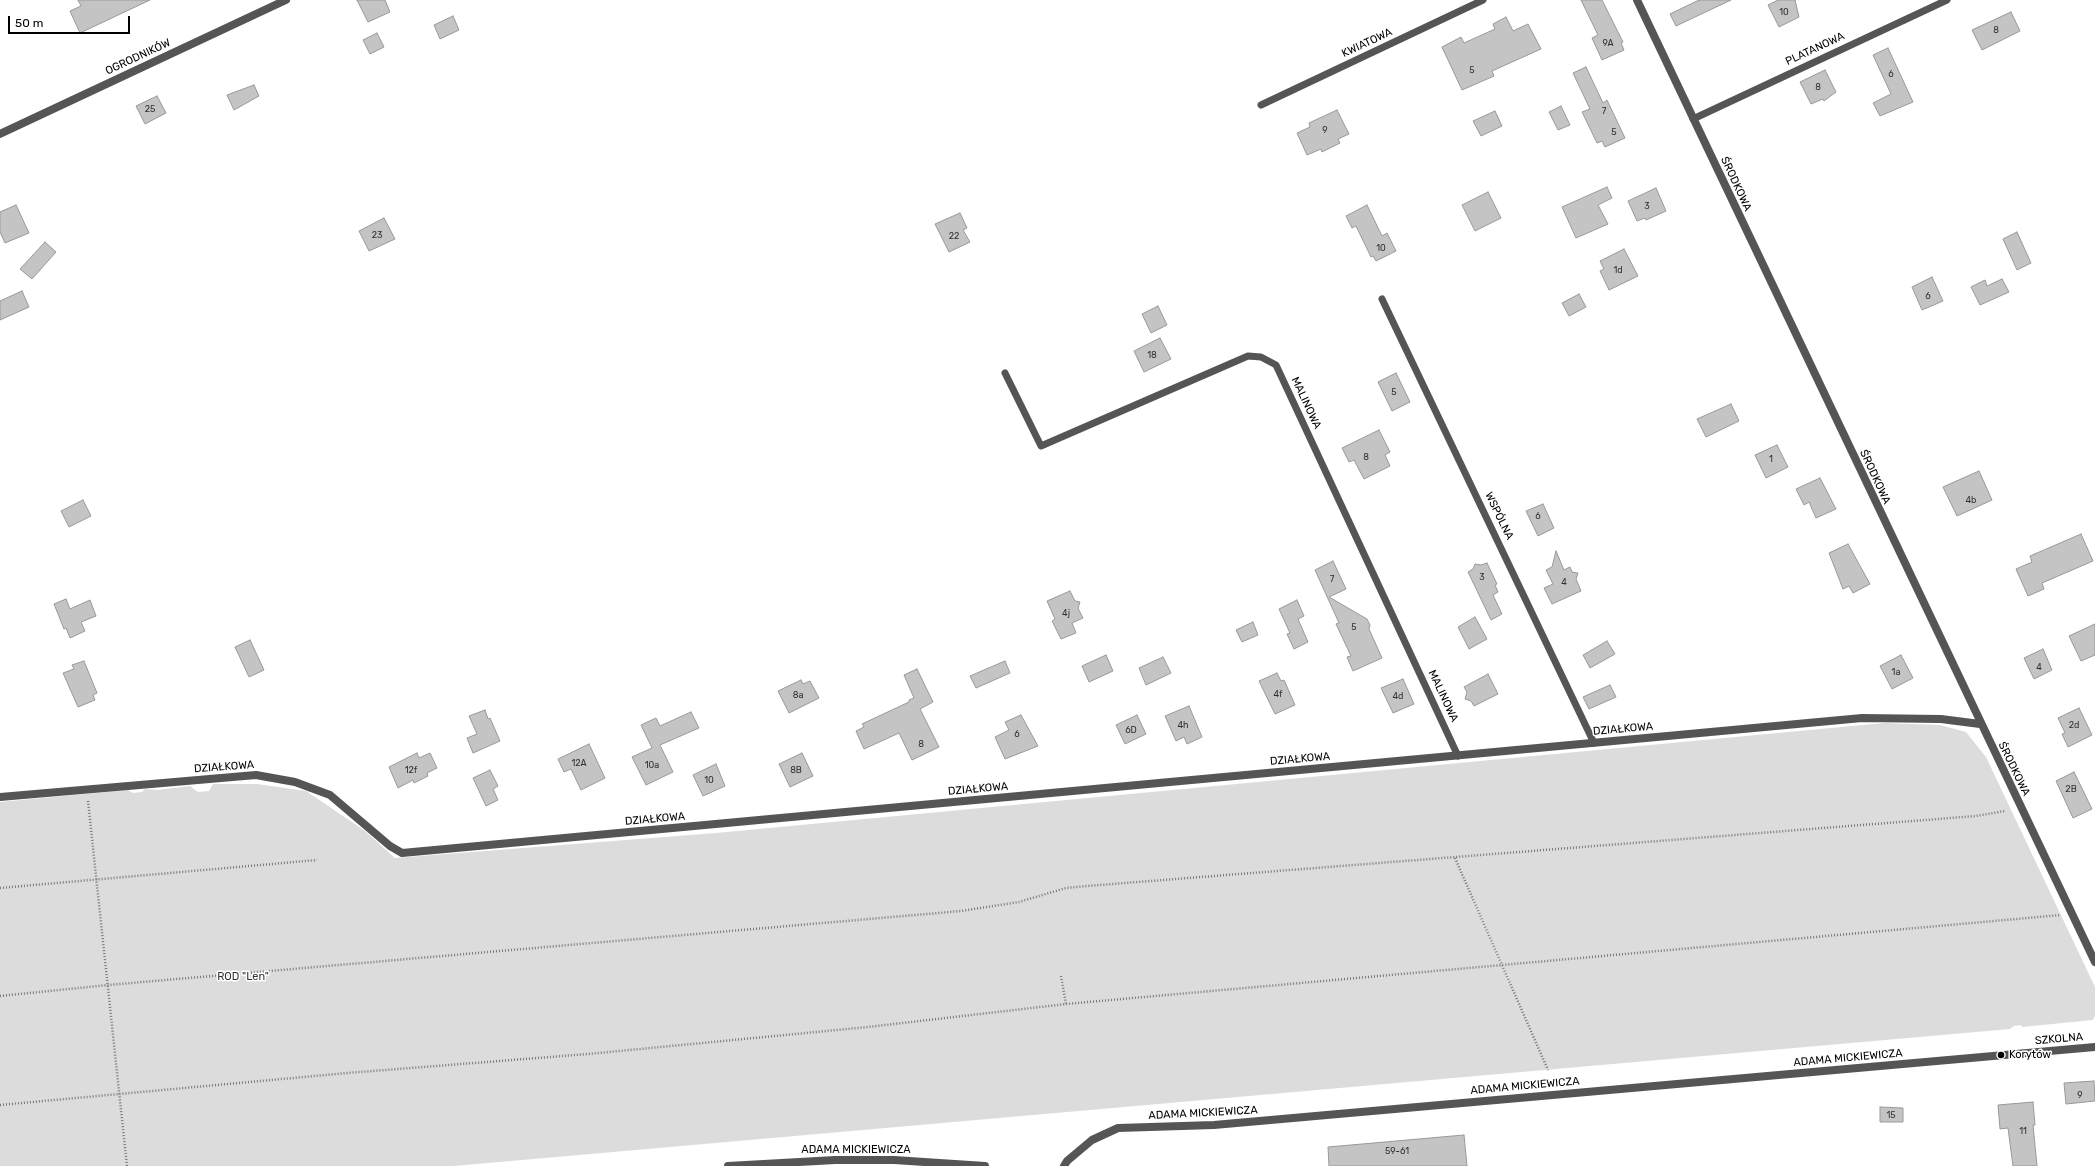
<!DOCTYPE html>
<meta charset="utf-8">
<style>
body{margin:0}
#map{position:relative;width:2095px;height:1166px;overflow:hidden;background:#fff;font-family:Rubik,sans-serif}
canvas{display:block}
.scale{position:absolute;left:8px;top:16px;width:122px;height:18px;box-sizing:border-box;border:2px solid #000;border-top:0;padding-left:5px;font-size:12px;line-height:14px;white-space:nowrap;color:#000;-webkit-text-stroke:3px #fff;paint-order:stroke}
</style>
<div id="map">
<canvas width="2095" height="1166"></canvas>
<div class="scale">50 m</div>
</div>
<script>
const g = document.querySelector('canvas').getContext('2d');
g.lineJoin = 'round';
function fill(path, color) {
  g.fillStyle = color;
  g.fill(path, 'evenodd');
}
function poly(rows) {
  const path = new Path2D();
  for (const r of rows) {
    path.moveTo(r[0], r[1]);
    for (let i = 2; i < r.length; i += 2) path.lineTo(r[i], r[i + 1]);
  }
  return path;
}
function stroke(path, color, width, dash) {
  g.strokeStyle = color;
  g.lineWidth = width;
  g.lineCap = dash ? 'butt' : 'round';
  g.setLineDash(dash || []);
  g.stroke(path);
}
function write(font, color, halo, rows, align = 'center') {
  g.font = font + ' Rubik,sans-serif';
  g.lineWidth = 3;
  g.setLineDash([]);
  g.textBaseline = 'middle';
  g.strokeStyle = halo;
  g.fillStyle = color;
  for (const [text, x, y, turn = 0] of rows) {
    g.save();
    g.translate(x, y);
    g.rotate((+turn || 0) * Math.PI / 180);
    g.textAlign = isNaN(turn) ? turn : align;
    if (halo) g.strokeText(text, 0, 0);
    g.fillText(text, 0, 0);
    g.restore();
  }
}
const green = poly([
 [1884,723,1940,725,1966,732,1986,757,2095,987,2095,1015,2093,1020,2022,1027,2021,1025,2014,1026,2010,1029,454,1166,0,1166,0,802,128,790,133,793,142,792,145,789,157,790,190,786,198,792,209,791,213,784,257,784,306,791,365,831,395,858,716,833]
]);
const building = poly([
 [78,0,150,0,80,33,70,11,81,6,78,0],
 [357,0,385,0,390,12,368,22,357,0],
 [1581,0,1602,0,1623,42,1621,43,1624,50,1602,60,1592,38,1598,35,1581,0],
 [1699,0,1731,0,1676,26,1670,14,1699,0],
 [1778,0,1795,0,1799,17,1779,27,1768,5,1778,0],
 [2011,12,2020,31,1982,50,1972,30,2011,12],
 [453,16,459,30,440,39,434,25,453,16],
 [1506,17,1513,31,1528,24,1541,49,1492,71,1494,76,1462,90,1442,47,1461,37,1464,43,1495,29,1493,24,1506,17],
 [377,33,384,47,370,54,363,40,377,33],
 [1888,48,1913,102,1880,116,1873,103,1891,94,1873,55,1888,48],
 [1586,67,1603,103,1607,100,1625,138,1605,147,1602,141,1597,143,1582,112,1590,109,1573,73,1586,67],
 [1825,70,1836,92,1824,101,1823,99,1811,104,1800,82,1825,70],
 [254,85,259,96,234,110,227,95,254,85],
 [157,96,166,113,145,124,136,106,157,96],
 [1561,106,1570,125,1558,130,1549,112,1561,106],
 [1337,110,1349,134,1338,139,1340,143,1322,152,1321,149,1307,155,1297,133,1310,127,1309,123,1337,110],
 [1495,111,1502,126,1481,136,1473,121,1495,111],
 [1607,187,1612,198,1598,205,1608,224,1576,238,1562,207,1607,187],
 [1656,188,1666,211,1646,220,1645,218,1637,221,1628,201,1656,188],
 [1488,192,1501,218,1475,231,1462,205,1488,192],
 [16,205,29,233,5,243,0,232,0,212,16,205],
 [1367,205,1382,236,1387,233,1396,251,1376,261,1373,256,1371,257,1356,226,1352,228,1346,216,1367,205],
 [960,213,967,228,963,230,970,242,949,252,935,224,960,213],
 [384,218,395,239,369,251,359,231,384,218],
 [2017,232,2031,263,2017,270,2003,239,2017,232],
 [45,242,56,252,32,279,20,269,45,242],
 [1624,249,1638,276,1609,290,1600,271,1604,269,1600,261,1624,249],
 [1932,277,1943,301,1922,310,1912,287,1932,277],
 [2002,279,2009,292,1980,305,1971,287,1985,280,1987,286,2002,279],
 [22,291,29,307,0,320,0,301,22,291],
 [1579,294,1586,307,1569,316,1562,303,1579,294],
 [1158,306,1167,325,1151,333,1142,314,1158,306],
 [1160,338,1171,359,1144,372,1134,351,1160,338],
 [1396,373,1410,402,1392,411,1378,382,1396,373],
 [1731,404,1739,421,1706,437,1697,419,1731,404],
 [1379,430,1390,452,1385,455,1390,466,1364,479,1354,460,1349,462,1342,448,1379,430],
 [1777,445,1788,467,1766,478,1755,455,1777,445],
 [1979,471,1992,500,1957,516,1943,487,1979,471],
 [1820,478,1836,509,1816,518,1809,502,1804,505,1796,489,1820,478],
 [83,500,91,516,69,527,61,511,83,500],
 [1543,504,1554,528,1538,536,1526,511,1543,504],
 [2081,534,2093,561,2042,583,2044,589,2028,596,2016,569,2032,562,2030,556,2081,534],
 [1848,544,1870,584,1853,593,1849,586,1843,589,1829,553,1848,544],
 [1556,551,1564,570,1570,567,1572,572,1578,573,1576,579,1581,591,1552,604,1544,588,1553,584,1546,570,1552,567,1556,551],
 [1333,561,1346,589,1329,597,1367,619,1370,625,1369,629,1382,658,1353,671,1347,657,1351,656,1336,624,1339,623,1315,570,1333,561],
 [1487,563,1497,584,1495,585,1498,592,1493,595,1502,614,1491,620,1468,572,1473,569,1475,564,1481,565,1487,563],
 [1070,591,1075,601,1080,602,1078,608,1083,618,1072,623,1076,633,1061,639,1052,621,1055,619,1047,601,1070,591],
 [66,599,70,609,90,600,96,616,81,622,85,631,70,638,66,628,64,629,54,604,66,599],
 [1297,600,1304,616,1298,619,1308,642,1294,649,1287,634,1290,633,1279,609,1297,600],
 [1475,617,1487,639,1469,649,1458,627,1475,617],
 [1253,622,1258,635,1242,642,1236,630,1253,622],
 [2095,624,2095,655,2081,661,2069,636,2095,624],
 [250,640,264,670,249,677,235,647,250,640],
 [1607,641,1615,654,1590,668,1583,655,1607,641],
 [2043,649,2052,670,2034,679,2024,658,2043,649],
 [1106,655,1113,671,1089,682,1082,666,1106,655],
 [1901,655,1913,678,1892,689,1880,666,1901,655],
 [1163,657,1171,673,1146,685,1139,668,1163,657],
 [84,661,97,693,93,695,95,700,78,707,63,673,74,669,72,665,84,661],
 [1005,661,1010,673,976,688,970,676,1005,661],
 [917,669,933,702,920,709,939,747,912,760,899,733,864,749,856,731,864,727,862,724,909,702,909,700,914,698,904,675,917,669],
 [1277,673,1281,681,1284,680,1295,705,1275,714,1259,681,1277,673],
 [1488,674,1498,694,1474,706,1471,701,1465,699,1467,692,1464,687,1488,674],
 [1403,679,1414,704,1393,713,1381,688,1403,679],
 [801,680,803,684,810,681,819,698,789,713,778,691,801,680],
 [1610,685,1616,697,1589,709,1583,697,1610,685],
 [1189,706,1202,737,1187,744,1184,737,1176,741,1165,716,1189,706],
 [2079,708,2092,735,2068,747,2062,734,2065,733,2058,718,2079,708],
 [485,710,488,719,490,718,500,741,473,753,467,738,477,734,469,716,485,710],
 [691,712,699,728,660,745,673,772,646,785,632,757,652,748,641,725,656,718,660,726,691,712],
 [1021,715,1038,746,1005,759,995,737,1009,730,1005,722,1021,715],
 [1137,715,1146,734,1125,744,1116,725,1137,715],
 [589,744,605,778,581,790,571,769,564,772,558,759,589,744],
 [417,753,419,758,430,753,437,768,427,773,428,776,414,783,413,780,398,788,389,767,417,753],
 [802,753,813,776,790,787,779,764,802,753],
 [716,764,725,786,703,796,693,775,716,764],
 [490,770,498,786,493,789,498,800,486,806,473,778,490,770],
 [2074,772,2092,809,2073,818,2056,781,2074,772],
 [2094,1081,2095,1101,2066,1104,2064,1083,2094,1081],
 [2033,1102,2035,1125,2033,1125,2037,1166,2013,1166,2008,1128,2000,1129,1998,1105,2033,1102],
 [1880,1107,1903,1108,1903,1122,1880,1122,1880,1107],
 [1464,1135,1467,1166,1329,1166,1328,1147,1464,1135]
]);
const path = poly([
 [88,801,127,1166],
 [1455,858,1548,1070],
 [0,888,317,860],
 [1061,976,1066,1004],
 [0,996,108,985,961,911,1019,902,1066,888,1087,886,1976,816,2005,811],
 [0,1105,347,1073,588,1054,868,1027,1066,1004,2061,915]
]);
const service = poly([
 [1261,105,1483,0],
 [1693,119,1947,0],
 [1382,299,1594,743],
 [1005,373,1041,446,1248,356,1261,357,1276,365,1458,756]
]);
const minor = poly([
 [1637,0,2095,962],
 [0,134,286,0],
 [0,797,256,775,295,782,330,795,390,846,402,853,1862,718,1941,719,1980,724]
]);
const tertiary = poly([
 [728,1166,835,1160,894,1160,985,1166],
 [1064,1166,1067,1161,1092,1140,1118,1128,1214,1125,2095,1047]
]);
const markers = [
 [2001,1055,4,"#000"]
];
const numberNames = [
 ["10",1784,12],
 ["8",1996,30],
 ["9A",1608,43],
 ["5",1472,70],
 ["6",1891,74],
 ["8",1818,87],
 ["25",150,109],
 ["7",1604,111],
 ["9",1325,130],
 ["5",1614,132],
 ["3",1647,206],
 ["23",377,235],
 ["22",954,236],
 ["10",1381,248],
 ["1d",1618,270],
 ["6",1928,296],
 ["18",1152,355],
 ["5",1394,392],
 ["8",1366,457],
 ["1",1771,459],
 ["4b",1971,500],
 ["6",1538,516],
 ["3",1482,577],
 ["7",1332,579],
 ["4",1564,582],
 ["4j",1066,613],
 ["5",1354,627],
 ["4",2039,667],
 ["1a",1896,672],
 ["4f",1278,694],
 ["8a",798,695],
 ["4d",1398,696],
 ["4h",1183,725],
 ["2d",2074,725],
 ["6D",1131,730],
 ["6",1017,734],
 ["8",921,744],
 ["12A",579,763],
 ["10a",652,765],
 ["12f",411,770],
 ["8B",796,770],
 ["10",709,780],
 ["2B",2071,789],
 ["9",2080,1095],
 ["15",1891,1115],
 ["11",2023,1131],
 ["59-61",1397,1151]
];
const streetNames = [
 ["KWIATOWA",1367,43,-25],
 ["PLATANOWA",1815,49,-25],
 ["OGRODNIKÓW",138,57,-25],
 ["ŚRODKOWA",1736,184,65],
 ["MALINOWA",1306,403,65],
 ["ŚRODKOWA",1875,477,65],
 ["WSPÓLNA",1499,516,64],
 ["MALINOWA",1443,696,65],
 ["DZIAŁKOWA",1623,729,-5],
 ["DZIAŁKOWA",1300,759,-5],
 ["DZIAŁKOWA",224,767,-4],
 ["ŚRODKOWA",2014,769,64],
 ["DZIAŁKOWA",978,789,-5],
 ["DZIAŁKOWA",655,819,-5],
 ["SZKOLNA",2059,1039,-5],
 ["ADAMA MICKIEWICZA",1848,1058,-5],
 ["ADAMA MICKIEWICZA",1525,1086,-5],
 ["ADAMA MICKIEWICZA",1203,1113,-3],
 ["ADAMA MICKIEWICZA",856,1150]
];
const parkNames = [
 ["ROD \"Len\"",243,977]
];
const poiNames = [
 ["Korytów",2009,1055]
];
fill(green, '#dcdcdc');
fill(building, '#c4c4c4');
stroke(building, '#999', 1);
stroke(path, '#777', 2.5, [1, 2]);
stroke(service, '#555', 7);
stroke(minor, '#555', 8);
stroke(tertiary, '#555', 8);
for (const [x, y, r, color] of markers) {
  const dot = new Path2D();
  dot.arc(x, y, r, 0, 2 * Math.PI);
  g.fillStyle = color;
  g.fill(dot);
  stroke(dot, '#fff', 1.5);
}
write('9px', '#313131', null, numberNames);
write('11px', '#000', '#fff', streetNames);
write('11px', '#333', '#fff', parkNames);
write('11px', '#000', '#fff', poiNames, 'left');
</script>
